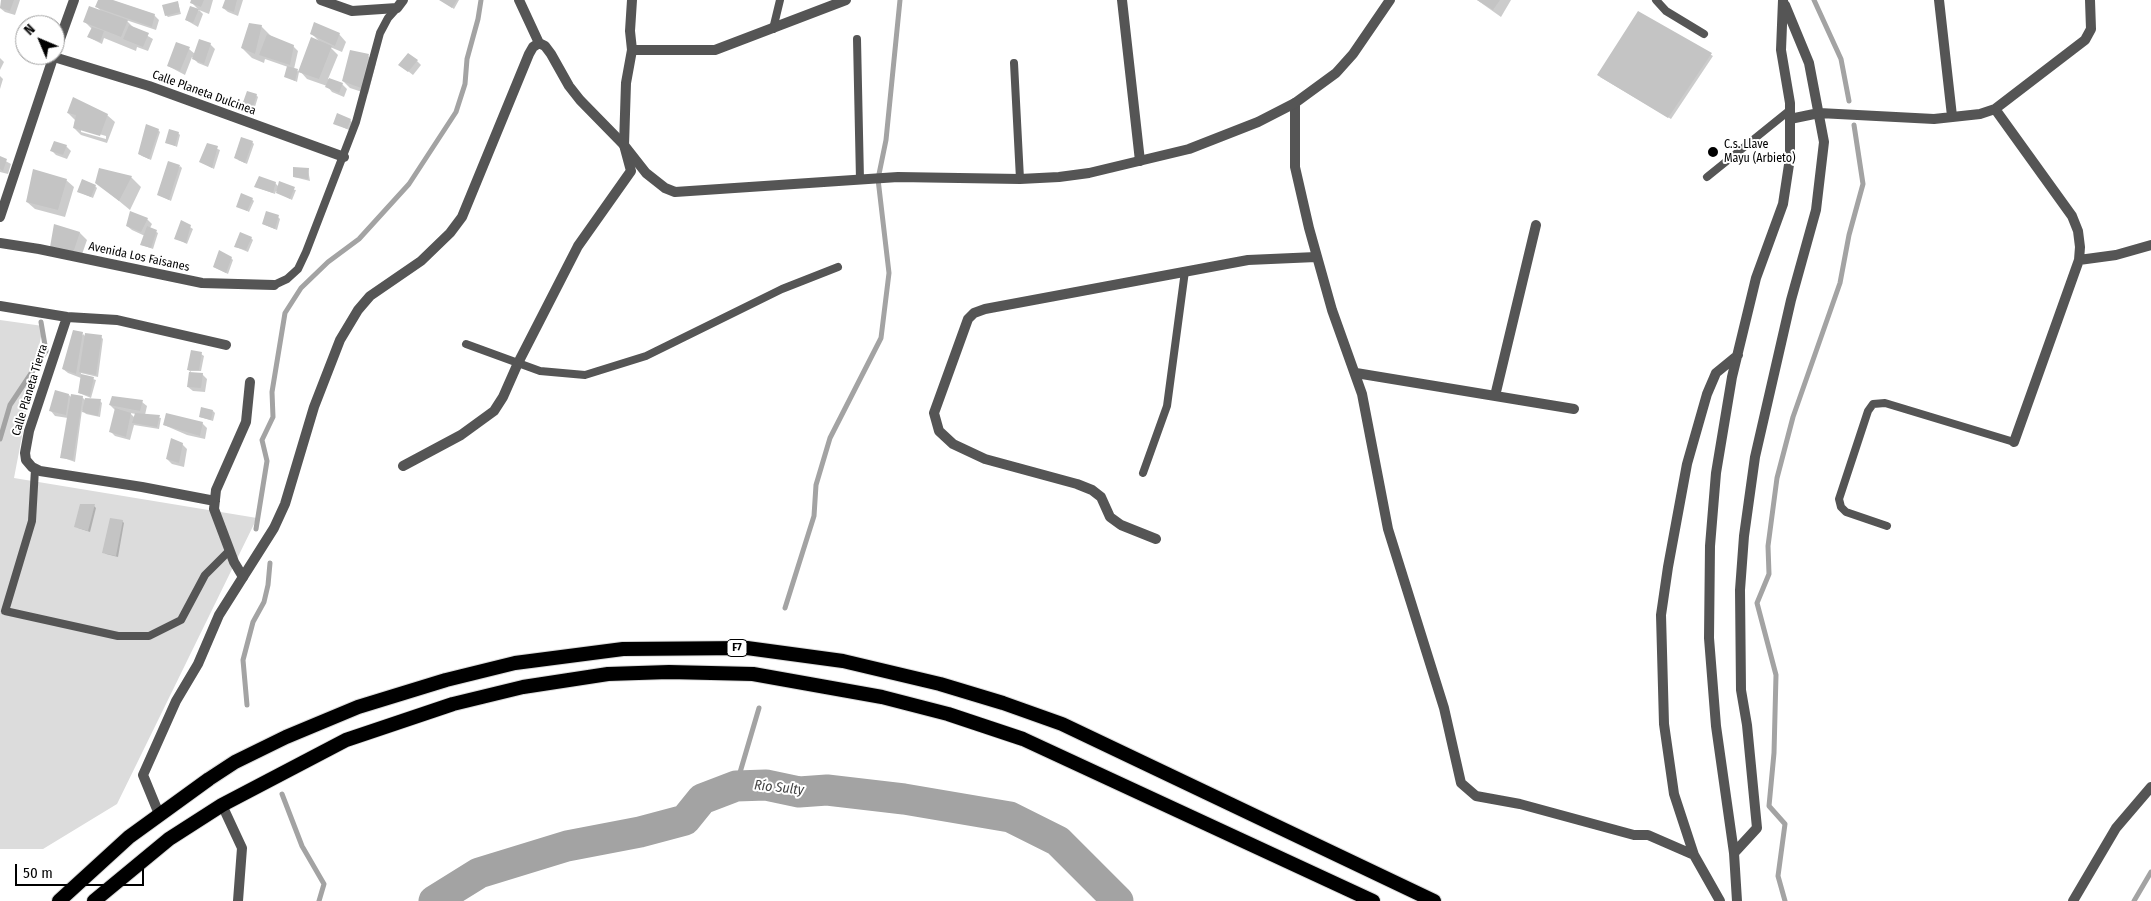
<!DOCTYPE html>
<meta charset="utf-8">
<style>
body{margin:0}
#map{position:relative;width:2151px;height:901px;overflow:hidden;background:#fff;font-family:"Fira Sans Condensed",sans-serif}
canvas{display:block}
.north{position:absolute;left:15px;top:15px;width:50px;height:50px;box-sizing:border-box;background:#fff;border:1px solid #999;border-radius:50%;rotate:315deg;font-size:14px;font-weight:700;line-height:20px;text-align:center;color:#000}
.north::after{content:'';display:block;margin:auto;width:18px;height:22px;background:#000;clip-path:polygon(50% 0,100% 100%,50% 72%,0 100%)}
.scale{position:absolute;left:15px;top:864px;width:129px;height:22px;box-sizing:border-box;border:2px solid #000;border-top:0;padding-left:6px;font-size:15px;line-height:18px;white-space:nowrap;color:#000;-webkit-text-stroke:4px #fff;paint-order:stroke}
</style>
<div id="map">
<canvas width="2151" height="901"></canvas>
<div class="north">N</div>
<div class="scale">50 m</div>
</div>
<script>
const g = document.querySelector('canvas').getContext('2d');
g.lineJoin = 'round';
function fill(path, color) {
  g.fillStyle = color;
  g.fill(path, 'evenodd');
}
function poly(rows) {
  const path = new Path2D();
  for (const r of rows) {
    path.moveTo(r[0], r[1]);
    for (let i = 2; i < r.length; i += 2) path.lineTo(r[i], r[i + 1]);
  }
  return path;
}
function stroke(path, color, width, dash) {
  g.strokeStyle = color;
  g.lineWidth = width;
  g.lineCap = dash ? 'butt' : 'round';
  g.setLineDash(dash || []);
  g.stroke(path);
}
function write(font, color, halo, rows, align = 'center') {
  g.font = font + ' "Fira Sans Condensed",sans-serif';
  g.lineWidth = 4;
  g.setLineDash([]);
  g.textBaseline = 'middle';
  g.strokeStyle = halo;
  g.fillStyle = color;
  for (const [text, x, y, turn = 0] of rows) {
    g.save();
    g.translate(x, y);
    g.rotate((+turn || 0) * Math.PI / 180);
    g.textAlign = isNaN(turn) ? turn : align;
    if (halo) g.strokeText(text, 0, 0);
    g.fillText(text, 0, 0);
    g.restore();
  }
}
const green = poly([
 [0,320,43,326,14,478,257,518,117,804,43,849,0,849]
]);
const shadow = poly([
 [3,0,20,0,15,15,5,12,0,8],
 [99,0,109,0,154,15,159,20,156,30,126,20,134,28,153,39,148,51,137,47,136,51,104,38,102,44,88,37,92,29,85,22,103,13,97,7],
 [193,0,213,0,209,14,199,10,203,14,198,27,186,20,199,10,192,3],
 [226,0,243,0,238,16,228,12,223,8],
 [441,0,459,0,454,9],
 [1477,0,1511,0,1501,17],
 [178,3,181,14,168,17,166,15],
 [1638,13,1713,56,1671,119,1600,77],
 [261,26,271,36,293,46,298,51,294,69,299,72,297,82,285,76,288,67,265,59,264,63,252,58,242,48],
 [312,34,339,34,346,42,342,52,330,47,338,55,328,79,342,84,347,89,344,97,332,92,327,86,307,79,300,71,321,43],
 [210,44,215,49,208,67,198,63,192,57,185,75,168,66,189,49,195,54],
 [368,56,376,63,368,94,350,88,343,81],
 [0,58,4,62,0,70],
 [417,61,421,65,413,75,400,65],
 [0,76,3,79,0,89],
 [256,95,258,97,254,110,246,106],
 [68,113,107,115,115,122,107,143,81,135,74,128,75,120],
 [81,129,106,136,106,139,81,132],
 [350,120,352,122,349,130,334,123],
 [158,130,160,132,151,160,142,156,139,154],
 [178,133,180,135,177,147,167,142],
 [252,142,254,144,247,164,238,160],
 [208,145,220,150,214,169,201,162],
 [66,146,71,151,67,159,56,155,52,151],
 [0,158,11,164,8,174,0,172],
 [180,166,182,168,171,201,161,196],
 [308,169,310,181,294,177],
 [131,177,141,187,130,210,96,182],
 [66,180,74,187,65,217,35,209,27,202],
 [275,183,279,187,296,190,292,200,276,191,275,194,256,187],
 [95,186,97,188,93,198,79,192],
 [252,199,254,201,249,212,238,206],
 [278,217,280,219,277,230,263,224],
 [147,219,152,224,150,228,158,233,153,249,142,245,145,236,132,230,127,226],
 [182,222,193,229,187,244,175,238],
 [55,226,80,233,87,240,80,260,59,254],
 [251,238,253,240,248,252,236,247],
 [231,258,233,260,228,274,214,267],
 [83,334,85,336,101,337,103,339,98,377,81,373,81,375,96,380,91,398,79,393,81,378,68,373,63,369],
 [201,354,204,356,201,371,191,371,191,373,202,374,207,379,205,392,193,391,188,387,191,372,188,370],
 [69,395,72,398,82,397,86,401,100,401,102,403,100,417,86,414,82,410,75,462,61,457,68,418,55,416,51,411],
 [142,402,147,406,145,415,161,418,159,429,134,425,130,440,115,436,111,432,115,410,110,405],
 [130,413,136,414,135,418],
 [213,411,215,413,213,421,200,417],
 [202,423,207,428,205,439,187,435,164,425],
 [182,444,187,449,184,467,172,464,167,459],
 [94,506,96,508,90,532,78,528,76,526],
 [122,521,124,523,118,557,106,554,104,552]
]);
const stream = poly([
 [1814,0,1841,59,1849,101],
 [0,439,10,405,46,351,41,322],
 [256,529,267,461,262,440,273,417,272,392,285,313,301,288,328,262,359,239,409,184,456,112,465,84,467,59,478,19,481,0],
 [785,608,814,516,816,485,830,438,881,338,889,273,878,179,886,140,900,0],
 [247,705,243,660,253,622,264,602,268,585,270,563],
 [736,786,759,708],
 [282,794,302,846,324,884,319,901],
 [1785,901,1778,876,1785,824,1769,806,1774,753,1776,675,1757,603,1769,574,1768,546,1777,478,1793,417,1840,283,1849,235,1863,184,1854,125],
 [2134,901,2151,872]
]);
const river = poly([
 [434,901,479,873,567,846,640,832,685,820,702,799,736,786,766,785,799,792,827,790,904,799,1010,817,1058,841,1118,901]
]);
const building = poly([
 [1,0,14,0,10,11,0,8],
 [98,0,113,0,155,14,152,27,95,7],
 [191,0,204,0,201,7,190,3],
 [225,0,237,0,234,12,222,8],
 [439,0,457,0,452,8],
 [1477,0,1500,0,1493,10],
 [178,1,180,12,165,16,162,5],
 [89,6,128,20,121,37,83,22],
 [190,6,199,9,193,23,185,20],
 [1638,11,1712,53,1668,118,1597,75],
 [314,22,340,33,335,46,310,34],
 [249,23,262,25,255,54,241,48],
 [129,25,149,33,143,47,123,39],
 [92,27,104,31,100,42,87,37],
 [267,34,294,45,290,65,259,55],
 [311,37,332,46,319,79,298,72],
 [199,39,211,43,204,64,192,59],
 [176,42,190,47,180,71,167,66],
 [350,50,369,54,361,88,342,81],
 [408,53,418,60,408,72,398,65],
 [287,66,298,69,295,81,284,77],
 [329,78,343,83,339,93,325,87],
 [247,91,257,94,252,109,242,105],
 [73,97,108,114,100,136,73,128,76,115,67,113],
 [337,113,351,119,347,129,333,124],
 [146,124,159,129,149,159,138,154],
 [169,129,179,132,175,146,165,143],
 [241,137,253,141,245,163,234,158],
 [54,141,67,145,63,155,50,151],
 [207,143,218,146,212,168,199,162],
 [0,156,7,159,3,171,0,169],
 [168,161,180,165,169,200,157,195],
 [293,167,309,168,308,179,293,177],
 [99,168,132,176,119,201,95,183],
 [33,169,67,179,58,210,26,202],
 [259,176,276,182,273,193,254,187],
 [82,179,96,185,91,197,77,192],
 [279,181,295,187,290,199,276,193],
 [241,193,253,198,247,211,236,207],
 [130,211,148,218,141,232,126,226],
 [266,211,279,215,275,229,262,224],
 [181,220,191,225,186,243,174,239],
 [54,224,80,232,73,253,50,247],
 [147,226,157,230,151,248,140,245],
 [240,232,252,237,246,250,234,247],
 [219,250,232,257,226,273,213,267],
 [73,330,83,332,76,374,62,369],
 [85,333,102,335,96,375,79,372],
 [191,350,202,352,199,370,187,370],
 [189,372,203,373,201,388,187,387],
 [81,374,94,377,90,396,78,393],
 [55,390,69,394,66,415,49,411],
 [71,394,83,396,73,460,60,458],
 [112,396,143,400,140,411,109,405],
 [85,398,101,399,98,416,82,412],
 [201,407,213,410,211,420,199,417],
 [115,408,131,413,126,437,109,432],
 [135,413,160,415,157,427,132,423],
 [166,413,203,422,200,436,163,425],
 [171,438,183,443,179,463,166,459],
 [80,504,95,504,88,531,74,527],
 [110,518,123,520,116,556,102,553]
]);
const service = poly([
 [1656,0,1666,11,1704,34],
 [773,29,780,0],
 [857,39,860,180],
 [1014,63,1020,179],
 [1707,177,1790,110],
 [274,285,287,279,298,269,306,252,356,122,380,33,388,18,397,8],
 [466,344,540,371,585,375,646,356,782,289,838,267],
 [35,469,32,521,5,611,118,636,149,636,181,620,205,575,229,551],
 [1143,473,1167,406,1185,271],
 [1887,526,1846,512,1841,507,1839,499,1868,411,1873,404,1885,403,2014,442]
]);
const minor = poly([
 [1122,0,1140,161],
 [1939,0,1952,116],
 [632,50,715,50,846,0],
 [55,53,74,0],
 [54,57,149,86,344,157],
 [1295,103,1295,167,1309,228,1332,310,1362,394,1388,529,1444,708,1461,783,1476,796,1520,804,1634,835,1648,835,1694,855],
 [1995,109,2072,216,2078,231,2080,247,2079,260,2014,442],
 [1790,119,1819,113,1934,119,1980,114,1995,109,2085,40,2091,29,2090,0],
 [0,217,54,55],
 [0,243,39,249,202,283,274,285],
 [2079,260,2116,255,2151,245],
 [0,306,67,317,117,320,226,345],
 [67,317,29,431,25,453,26,460,32,467,40,471,142,487,215,501],
 [1356,373,1574,409],
 [1495,396,1536,225],
 [403,466,461,435,494,411,503,397,518,363,578,246,631,171,624,145,626,83,632,50,630,31,632,0],
 [1156,539,1121,525,1110,517,1101,497,1092,490,1077,484,985,459,953,444,939,431,934,413,968,319,974,313,985,309,1248,260,1316,257],
 [243,577,234,562,214,509,216,490,246,422,250,382],
 [222,805,242,848,238,901],
 [1734,853,1757,828,1747,725,1741,690,1740,590,1744,536,1755,457,1791,300,1816,210,1824,142,1809,63,1785,5],
 [1720,901,1694,855,1674,794,1664,724,1661,615,1668,567,1687,464,1707,394,1716,373,1738,355],
 [1737,901,1734,853,1716,726,1709,638,1710,546,1716,473,1732,377,1756,278,1783,204,1790,158,1790,103,1781,50,1783,0],
 [2073,901,2116,828,2151,787]
]);
const tertiary = poly([
 [321,0,352,11,397,8,403,0],
 [519,0,539,43],
 [539,43,545,46,551,54,569,86,580,100,624,145,646,173,665,188,675,192,898,177,1020,179,1059,177,1089,173,1189,149,1258,122,1295,103,1336,73,1353,54,1390,0],
 [159,814,143,775,176,701,198,664,219,615,274,528,285,504,314,407,340,340,358,310,370,296,421,261,450,233,462,217,529,54,533,47,539,43]
]);
const trunk = poly([
 [59,901,129,837,209,779,235,762,286,737,358,707,446,680,515,663,623,649,747,648,843,661,940,684,1003,703,1062,724,1434,901],
 [94,901,169,839,222,805,346,740,453,704,523,687,608,674,669,672,753,674,882,697,948,714,1023,739,1373,901]
]);
const markers = [
 [1713,152,6,"#000"]
];
const shields = [
 [737,648,20]
];
const shieldNames = [
 ["F7",737,648]
];
const streetNames = [
 ["Calle Planeta Dulcinea",204,93,20],
 ["Avenida Los Faisanes",139,257,12],
 ["Calle Planeta Tierra",30,390,-73]
];
const poiNames = [
 ["C.s. Llave",1724,145],
 ["Mayu (Arbieto)",1724,159]
];
const waterNames = [
 ["Río Sulty",779,788,6]
];
fill(green, '#dcdcdc');
fill(shadow, '#0003');
stroke(stream, '#a3a3a3', 5);
stroke(river, '#a3a3a3', 31);
fill(building, '#c4c4c4');
stroke(trunk, '#dbdbdb', 16);
stroke(service, '#555', 8);
stroke(minor, '#555', 10);
stroke(tertiary, '#555', 10);
stroke(trunk, '#000', 14);
for (const [x, y, r, color] of markers) {
  const dot = new Path2D();
  dot.arc(x, y, r, 0, 2 * Math.PI);
  g.fillStyle = color;
  g.fill(dot);
  stroke(dot, '#fff', 2);
}
for (const [x, y, w] of shields) {
  const box = new Path2D();
  box.roundRect(x - w / 2, y - 8.5, w, 17, 4);
  g.fillStyle = '#fff';
  g.fill(box);
  stroke(box, '#000', 1);
}
write('bold 11px', '#000', null, shieldNames);
write('12px', '#000', '#fff', streetNames);
write('12px', '#000', '#fff', poiNames, 'left');
write('italic 14px', '#444', '#fff', waterNames);
</script>
